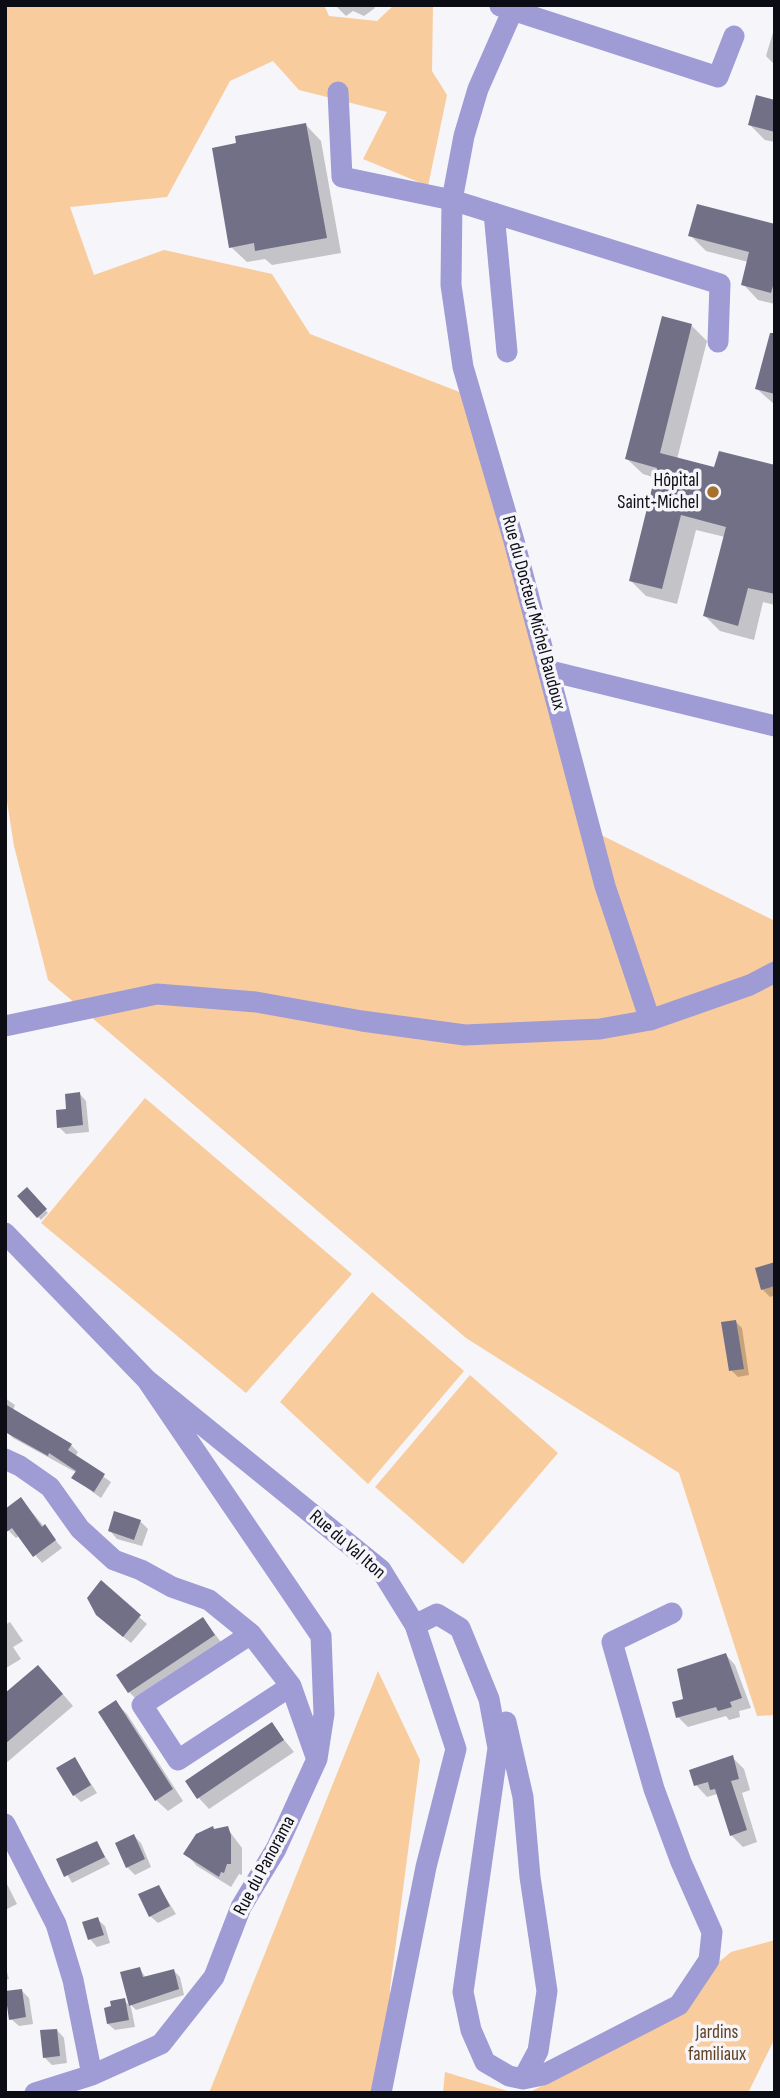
<!DOCTYPE html>
<meta charset="utf-8">
<style>
body{margin:0}
#map{position:relative;width:780px;height:2098px;overflow:hidden;background:#f5f5fa;font-family:"Sofia Sans Condensed",sans-serif}
canvas{display:block}
.frame{position:absolute;inset:0;border:7px solid #0c0c14;pointer-events:none}
</style>
<div id="map">
<canvas width="780" height="2098"></canvas>
<div class="frame"></div>
</div>
<script>
const g = document.querySelector('canvas').getContext('2d');
g.lineJoin = 'round';
function fill(path, color) {
  g.fillStyle = color;
  g.fill(path, 'evenodd');
}
function poly(rows) {
  const path = new Path2D();
  for (const r of rows) {
    path.moveTo(r[0], r[1]);
    for (let i = 2; i < r.length; i += 2) path.lineTo(r[i], r[i + 1]);
  }
  return path;
}
function stroke(path, color, width, dash) {
  g.strokeStyle = color;
  g.lineWidth = width;
  g.lineCap = dash ? 'butt' : 'round';
  g.setLineDash(dash || []);
  g.stroke(path);
}
function write(font, color, halo, rows, align = 'center') {
  g.font = font + ' "Sofia Sans Condensed",sans-serif';
  g.lineWidth = 7;
  g.setLineDash([]);
  g.textBaseline = 'middle';
  g.strokeStyle = halo;
  g.fillStyle = color;
  for (const [text, x, y, turn = 0] of rows) {
    g.save();
    g.translate(x, y);
    g.rotate((+turn || 0) * Math.PI / 180);
    g.textAlign = isNaN(turn) ? turn : align;
    if (halo) g.strokeText(text, 0, 0);
    g.fillText(text, 0, 0);
    g.restore();
  }
}
const green = poly([
 [5,5,324,5,329,16,377,21,394,5,433,5,432,71,447,95,428,186,363,159,387,112,299,90,273,61,230,81,167,197,70,207,94,275,164,250,272,274,310,334,462,393,597,833,775,921,775,1715,757,1716,679,1473,466,1338,48,980,14,846,5,789],
 [145,1098,352,1274,246,1393,41,1223],
 [372,1292,464,1371,368,1484,280,1402],
 [470,1375,558,1453,463,1564,375,1487],
 [378,1671,420,1760,390,1988,392,2093,209,2093],
 [775,1940,775,2038,748,2093,528,2093,623,2045,701,1990,719,1962,731,1952],
 [445,2072,514,2093,443,2093]
]);
const shadow = poly([
 [335,5,373,5,375,8,364,16,353,11,346,16],
 [774,29,775,29,775,65,766,56],
 [775,102,775,142,765,140,750,125],
 [306,125,321,141,341,253,272,265,265,259,247,262,231,247],
 [775,225,775,304,758,300,743,284,748,262,706,251,690,235],
 [692,326,707,341,677,459,715,469,775,467,775,605,763,602,754,640,720,631,705,616,725,537,696,530,677,604,646,596,630,580,656,478,643,474,627,459],
 [775,358,775,405,757,389],
 [80,1094,86,1101,89,1132,66,1134,59,1127],
 [27,1189,48,1213,41,1220,19,1196],
 [775,1264,775,1295,770,1297,762,1289],
 [735,1321,742,1328,749,1375,738,1377,731,1370],
 [5,1398,15,1405,13,1410,71,1445,78,1452,75,1457,111,1482,101,1498,73,1478,77,1473,13,1438,6,1431],
 [21,1499,62,1548,42,1563,19,1536,16,1538,5,1527],
 [140,1521,148,1529,142,1546,117,1539,110,1531],
 [139,1617,147,1624,131,1643,106,1623],
 [203,1619,225,1647,140,1703,129,1692],
 [10,1622,23,1641,13,1647,21,1659,6,1668,5,1625],
 [726,1655,735,1665,751,1708,739,1711,740,1717,729,1720,726,1716,688,1727,678,1717,685,1700],
 [49,1678,73,1706,5,1764,5,1695],
 [116,1703,127,1714,183,1801,168,1811,156,1800],
 [272,1725,294,1752,209,1809,198,1797],
 [732,1757,744,1769,750,1790,742,1793,757,1842,743,1847,731,1835,717,1794,707,1797,696,1785],
 [75,1759,97,1793,81,1802,74,1795],
 [227,1828,242,1848,242,1875,239,1874,231,1887,197,1866,186,1854,215,1831],
 [134,1836,141,1843,151,1867,135,1875,127,1867],
 [97,1844,110,1864,72,1883,59,1860],
 [5,1880,17,1904,5,1910],
 [159,1887,176,1914,158,1923,150,1916],
 [97,1919,105,1926,110,1943,97,1947,90,1939],
 [5,1965,9,1979,5,1980],
 [140,1969,146,1978,174,1971,180,1977,184,1995,136,2010,131,2005],
 [21,1990,29,1998,33,2024,19,2026,11,2019],
 [124,2000,131,2007,135,2027,115,2030,108,2024],
 [57,2030,64,2038,67,2063,52,2065,44,2057]
]);
const building = poly([
 [756,95,775,100,775,132,748,125],
 [306,123,327,238,255,251,254,243,229,248,212,148,236,143,235,136],
 [697,204,775,224,775,279,771,293,741,285,749,252,688,236],
 [662,316,692,324,660,453,714,467,719,451,775,465,775,594,748,588,738,626,703,616,726,527,681,515,662,589,629,581,657,468,625,459],
 [770,333,775,333,775,394,755,389],
 [80,1092,83,1125,57,1128,56,1110,66,1109,65,1094],
 [27,1187,47,1209,37,1218,17,1196],
 [775,1262,775,1286,761,1290,755,1268],
 [736,1320,744,1369,729,1371,721,1322],
 [5,1404,72,1444,68,1450,105,1474,94,1492,71,1478,76,1471,49,1453,48,1456,5,1432],
 [21,1497,42,1527,45,1524,56,1540,33,1557,12,1528,5,1533,5,1509],
 [114,1511,141,1520,134,1540,108,1531],
 [101,1580,141,1615,123,1637,96,1615,87,1598],
 [203,1617,215,1635,128,1693,116,1675],
 [726,1653,742,1698,730,1702,732,1707,718,1711,716,1707,676,1718,672,1702,683,1699,677,1669],
 [38,1665,63,1694,5,1744,5,1693],
 [116,1700,173,1789,155,1801,98,1712],
 [272,1722,284,1740,197,1799,185,1781],
 [733,1755,739,1779,731,1781,747,1830,730,1836,715,1789,710,1790,708,1782,694,1786,689,1770],
 [75,1757,91,1785,73,1796,56,1768],
 [213,1826,214,1829,228,1826,231,1835,231,1864,227,1864,224,1873,221,1872,219,1877,183,1854,196,1834],
 [134,1834,145,1859,126,1868,115,1843],
 [97,1841,105,1857,64,1877,56,1859],
 [159,1885,170,1906,149,1917,138,1894],
 [98,1917,104,1935,88,1940,82,1922],
 [140,1967,143,1977,174,1969,179,1989,129,2006,120,1972],
 [22,1989,26,2017,9,2020,5,1991],
 [125,1998,129,2020,107,2024,104,2008,111,2006,110,2001],
 [57,2029,60,2056,43,2058,40,2030]
]);
const minor = poly([
 [515,5,478,89,464,136,452,200,451,285,463,367,514,541,605,886,650,1020],
 [500,6,718,77,734,36],
 [338,92,342,177,452,200,720,284,718,342],
 [494,213,507,352],
 [550,671,775,726],
 [5,1026,157,994,256,1002,362,1021,465,1035,600,1029,650,1020,750,985,775,972],
 [5,1233,147,1380,381,1570,415,1625,456,1749,426,1867,381,2093],
 [5,1459,20,1466,50,1487,80,1529,114,1560,141,1570,172,1587,209,1600,251,1634,291,1686,316,1757],
 [415,1625,437,1614,460,1628,489,1699,498,1748,463,1992,471,2030,485,2062,509,2076,523,2079,543,2075,679,2005,709,1960,712,1932,681,1862,654,1789,612,1642,672,1613],
 [251,1634,142,1705,178,1760,291,1686],
 [506,1722,523,1797,530,1877,547,1991,538,2051,523,2079],
 [5,1824,56,1924,73,1980,92,2075,161,2044,214,1977,241,1907,276,1849,317,1759,324,1714,321,1636,147,1380],
 [35,2093,92,2075]
]);
const markers = [
 [713,492,7,"#a7702b"]
];
const poiNames = [
 ["Hôpital",699,481],
 ["Saint-Michel",699,503]
];
const streetNames = [
 ["Rue du Docteur Michel Baudoux",533,613,75],
 ["Rue du Val Iton",347,1545,41],
 ["Rue du Panorama",265,1866,-62]
];
const parkNames = [
 ["Jardins",717,2033],
 ["familiaux",717,2055]
];
fill(green, '#f9cc9d');
fill(shadow, '#0003');
fill(building, '#717087');
stroke(minor, '#9e9bd5', 21);
for (const [x, y, r, color] of markers) {
  const dot = new Path2D();
  dot.arc(x, y, r, 0, 2 * Math.PI);
  g.fillStyle = color;
  g.fill(dot);
  stroke(dot, '#f5f5fa', 2.5);
}
write('19px', '#0c0c14', '#f5f5fa', poiNames, 'right');
write('19px', '#0c0c14', '#f5f5fa', streetNames);
write('19px', '#604221', '#f5f5fa', parkNames);
</script>
